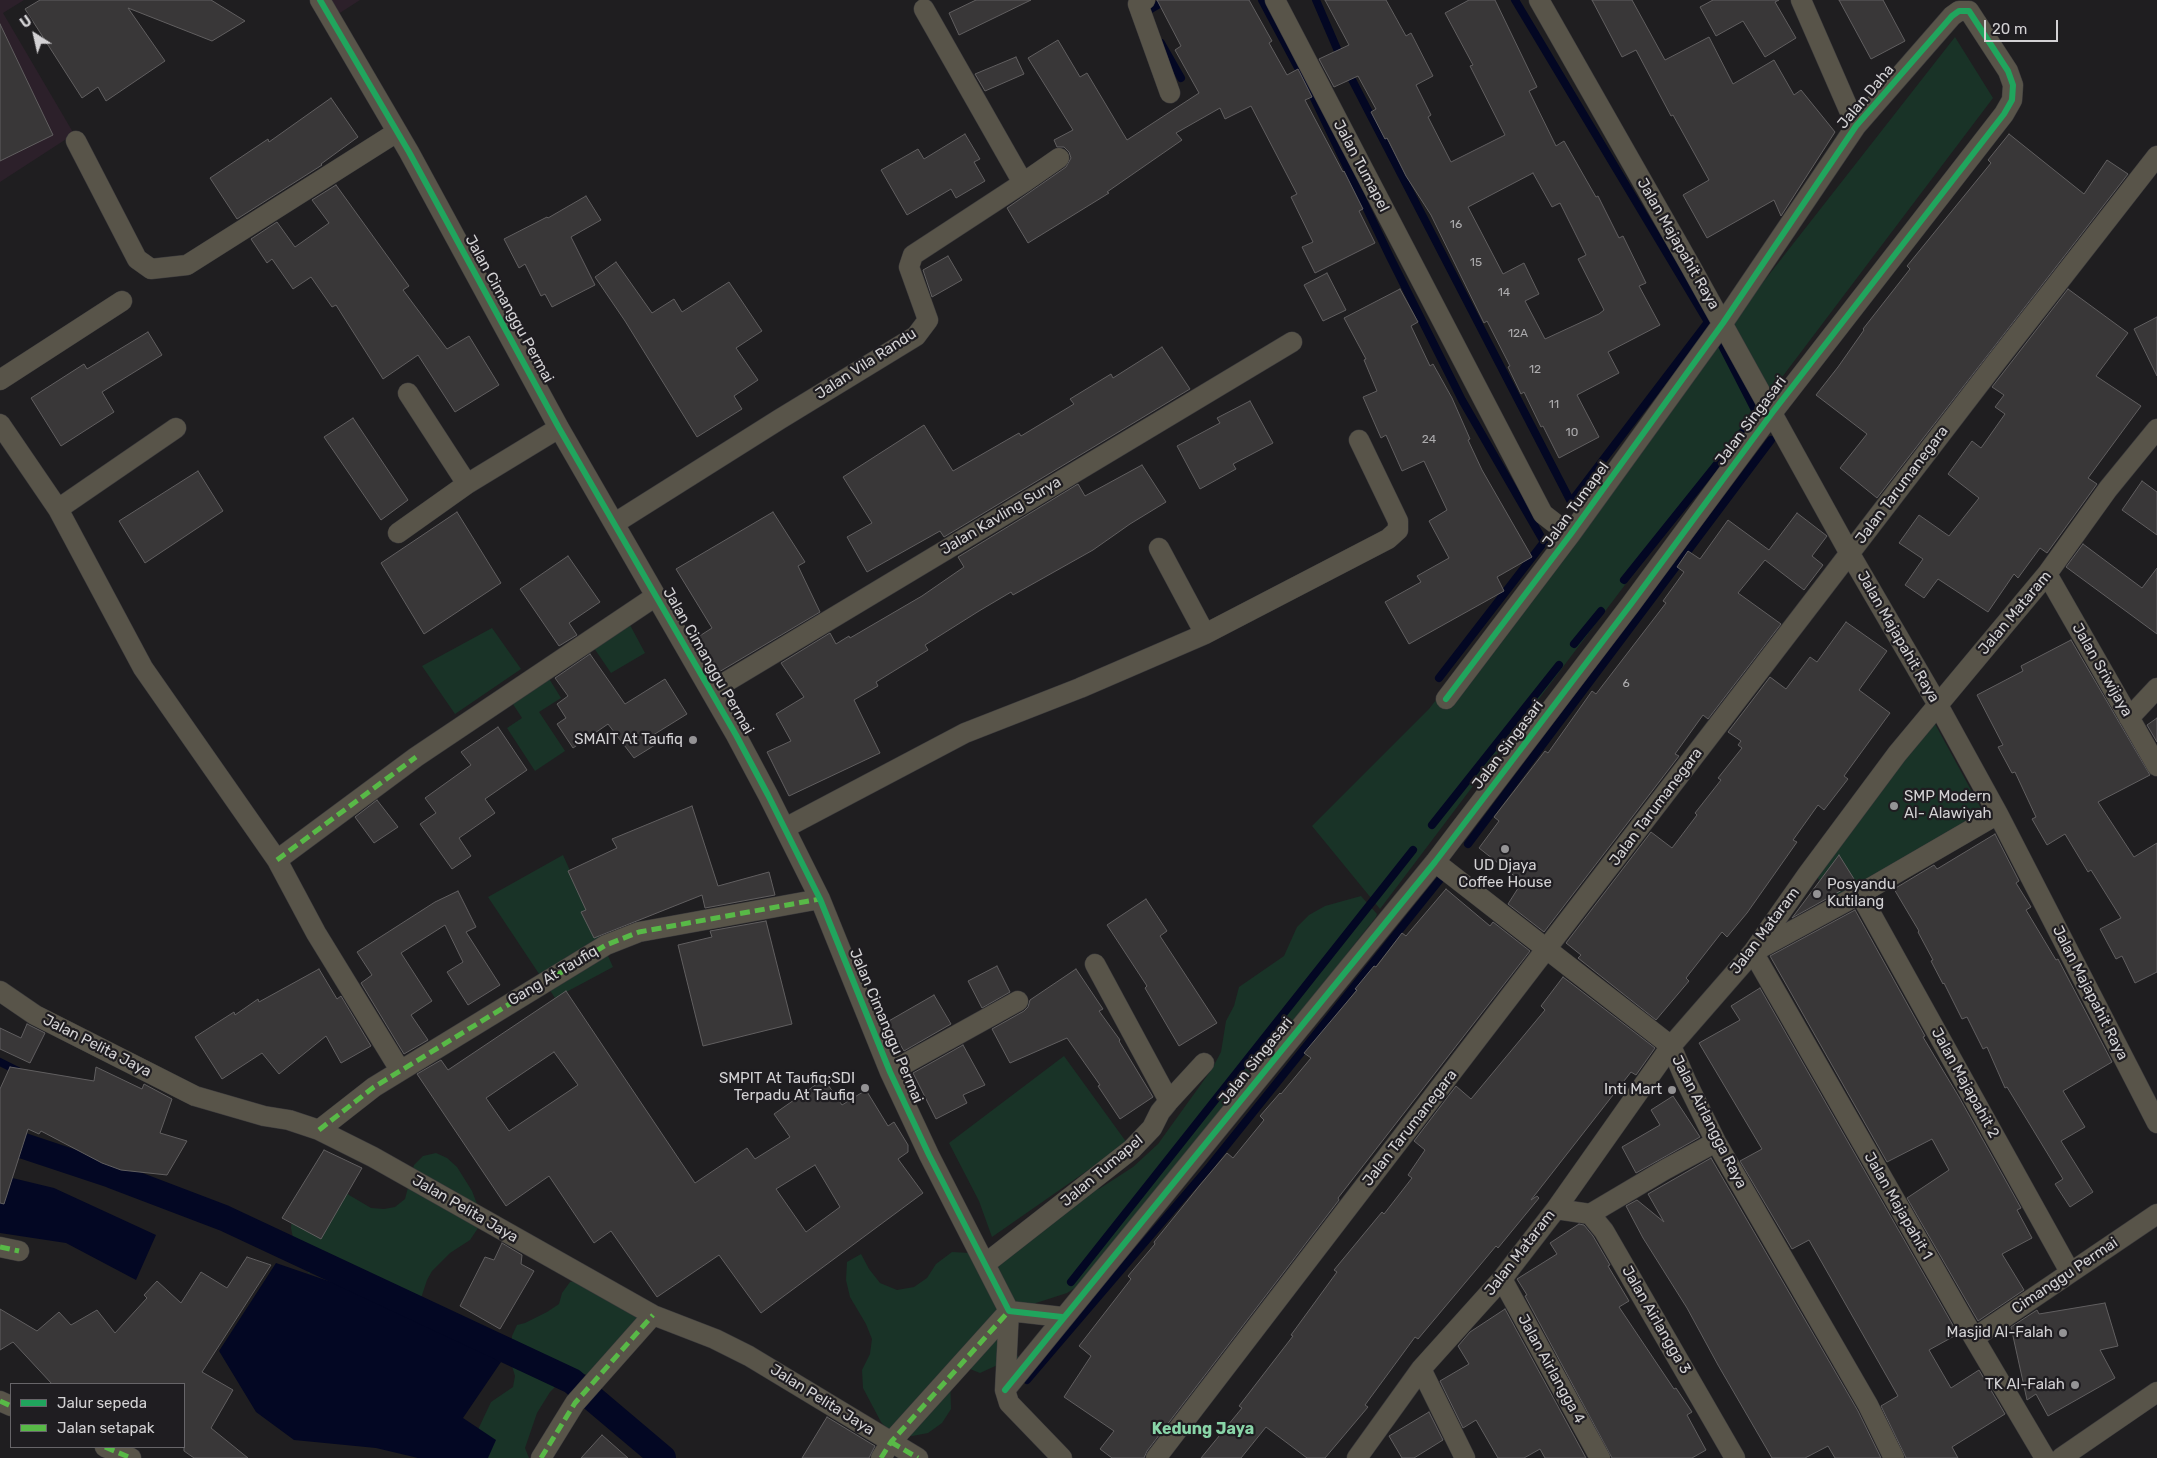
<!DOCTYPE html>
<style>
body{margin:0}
#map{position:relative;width:2157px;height:1458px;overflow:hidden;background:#1f1e20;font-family:Rubik,sans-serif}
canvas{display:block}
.legend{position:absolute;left:10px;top:1383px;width:175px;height:65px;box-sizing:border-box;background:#1f1d21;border:1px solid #676569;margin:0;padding:6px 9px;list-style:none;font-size:15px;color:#d3d2d4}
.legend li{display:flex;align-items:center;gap:10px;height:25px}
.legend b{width:25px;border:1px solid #676569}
.north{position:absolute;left:10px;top:10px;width:50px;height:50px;-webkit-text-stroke:4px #1f1d21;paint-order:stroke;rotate:325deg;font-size:14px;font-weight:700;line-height:20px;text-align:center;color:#d3d2d4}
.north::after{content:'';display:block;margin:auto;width:18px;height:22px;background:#d3d2d4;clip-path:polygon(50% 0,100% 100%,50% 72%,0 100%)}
.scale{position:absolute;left:1984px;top:20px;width:74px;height:22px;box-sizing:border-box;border:2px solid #d3d2d4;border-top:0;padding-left:6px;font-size:15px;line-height:18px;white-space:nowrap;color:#d3d2d4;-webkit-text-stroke:4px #1f1d21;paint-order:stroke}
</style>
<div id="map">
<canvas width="2157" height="1458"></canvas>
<ul class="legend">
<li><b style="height:6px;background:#20a55d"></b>Jalur sepeda</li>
<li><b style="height:6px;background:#58b947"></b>Jalan setapak</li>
</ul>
<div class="north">U</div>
<div class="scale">20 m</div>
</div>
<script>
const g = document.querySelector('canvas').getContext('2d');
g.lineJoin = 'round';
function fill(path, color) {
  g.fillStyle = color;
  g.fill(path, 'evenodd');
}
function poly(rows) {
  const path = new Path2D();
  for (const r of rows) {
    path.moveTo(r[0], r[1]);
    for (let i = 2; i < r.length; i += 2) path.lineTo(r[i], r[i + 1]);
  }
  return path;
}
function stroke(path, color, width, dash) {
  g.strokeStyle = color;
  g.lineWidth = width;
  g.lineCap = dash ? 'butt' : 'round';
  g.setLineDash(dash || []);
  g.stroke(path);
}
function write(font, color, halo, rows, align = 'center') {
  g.font = font + ' Rubik,sans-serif';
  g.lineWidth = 4.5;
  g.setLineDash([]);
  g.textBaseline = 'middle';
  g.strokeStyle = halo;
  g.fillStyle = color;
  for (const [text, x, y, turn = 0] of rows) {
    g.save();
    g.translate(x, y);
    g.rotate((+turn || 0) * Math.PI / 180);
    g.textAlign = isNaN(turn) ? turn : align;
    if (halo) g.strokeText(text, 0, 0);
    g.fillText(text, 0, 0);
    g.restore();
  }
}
const commercial = poly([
 [0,0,24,0,3,13,74,134,0,182],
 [321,0,360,0,332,18]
]);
const green = poly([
 [1955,37,1993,98,1380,909,1312,826,1429,709],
 [630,625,645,653,611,673,594,648],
 [492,628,521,669,455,714,422,666],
 [548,677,561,698,539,712,565,751,535,771,507,728,522,718,511,701],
 [1934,722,1983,812,1831,901,1816,875],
 [563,855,613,967,555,998,488,897],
 [1361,896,1377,914,1376,917,1345,956,1326,986,1149,1211,1121,1231,1080,1285,1067,1293,1036,1303,1022,1311,1000,1331,1021,1361,1019,1371,1015,1357,980,1373,965,1367,950,1374,951,1409,942,1423,928,1433,912,1436,892,1434,881,1422,863,1388,862,1370,870,1354,872,1339,866,1324,850,1297,846,1280,847,1262,861,1254,869,1269,880,1283,897,1290,914,1287,927,1278,936,1264,952,1252,970,1253,978,1259,1080,1193,1099,1189,1133,1167,1158,1144,1212,1069,1221,1052,1226,1021,1234,1006,1239,987,1284,956,1297,927,1309,915,1325,906],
 [1064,1056,1127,1143,992,1237,979,1201,949,1143],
 [436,1153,447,1158,457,1167,472,1191,477,1204,478,1228,470,1240,450,1253,432,1271,427,1280,420,1301,407,1319,360,1301,358,1289,345,1272,334,1272,314,1266,309,1274,293,1238,291,1228,292,1216,338,1186,349,1195,371,1208,384,1209,395,1207,405,1199,414,1165,423,1156],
 [581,1279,642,1313,593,1374,567,1375,550,1392,537,1413,525,1448,529,1458,448,1458,475,1436,491,1402,513,1387,515,1376,512,1366,512,1336,517,1325,525,1323,547,1312,559,1304,562,1293,570,1282]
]);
const water = poly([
 [0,1175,54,1188,156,1235,136,1280,66,1243,0,1233],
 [276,1263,398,1305,501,1362,463,1418,496,1440,488,1458,418,1458,376,1448,294,1440,256,1412,219,1351]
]);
const stream = poly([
 [1262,0,1311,92,1390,257,1462,400,1544,542,1439,678],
 [1316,0,1341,58],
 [1144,13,1166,0],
 [1161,43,1181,78],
 [1347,70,1571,502,1708,322,1515,0],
 [1624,580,1757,414,1719,340],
 [1574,644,1601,611],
 [1432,825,1559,665],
 [1468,844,1771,440],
 [0,1062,18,1071],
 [1071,1282,1413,850],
 [1027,1380,1210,1166,1442,877]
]);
const canal = poly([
 [0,1138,111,1175,224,1218,572,1381,663,1458]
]);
const building = poly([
 [40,0,211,0,245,21,212,41,128,8,165,61,106,101,98,87,82,98,25,9,40,0],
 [976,0,1031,0,959,35,949,13,976,0],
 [1157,0,1249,0,1272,41,1269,43,1287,75,1298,69,1312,97,1305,100,1307,104,1343,172,1344,171,1363,209,1359,211,1375,243,1315,273,1302,247,1313,242,1291,197,1297,194,1251,106,1225,119,1220,108,1176,133,1182,140,1107,192,1109,193,1028,243,1007,208,1066,167,1071,158,1069,152,1064,147,1057,147,1054,140,1073,130,1028,58,1058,40,1080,77,1087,73,1127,140,1199,93,1175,50,1181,46,1157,0],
 [1325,0,1386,0,1406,36,1411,33,1433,76,1416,85,1431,115,1428,117,1451,162,1505,135,1470,66,1473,65,1445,13,1469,0,1495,0,1537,87,1529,91,1556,146,1564,141,1596,197,1598,196,1619,238,1623,236,1646,283,1639,286,1660,325,1608,352,1619,373,1577,395,1599,437,1559,458,1543,426,1541,427,1524,392,1521,394,1508,367,1510,366,1487,321,1484,323,1431,215,1406,176,1387,138,1385,139,1371,112,1376,109,1358,76,1334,87,1319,59,1349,45,1325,0],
 [1533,173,1552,207,1560,203,1586,255,1578,259,1604,310,1599,314,1545,339,1525,301,1539,294,1524,263,1503,274,1468,207,1533,173],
 [1592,0,1632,0,1665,60,1709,37,1733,84,1774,60,1794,95,1801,90,1835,132,1781,216,1774,200,1707,238,1683,195,1709,180,1673,115,1671,116,1636,50,1622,57,1592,0],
 [1713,0,1779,0,1775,2,1796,38,1765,57,1743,21,1716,36,1700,7,1713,0],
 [1839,0,1883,0,1905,41,1871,59,1839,0],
 [0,24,53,135,0,161,0,24],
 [1016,57,1024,74,985,91,975,74,1016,57],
 [331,98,358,137,321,164,322,165,237,219,210,178,268,139,269,142,331,98],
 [965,134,980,159,974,162,985,181,956,198,951,189,907,215,881,170,918,149,924,159,965,134],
 [2009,134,2084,194,2107,160,2128,174,1877,498,1840,468,1867,434,1816,395,1838,367,1864,330,1863,329,1910,269,1907,266,1991,163,1988,160,2009,134],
 [336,185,409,286,403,290,447,349,469,336,499,385,455,412,418,355,383,379,336,305,332,307,311,277,293,289,272,259,267,263,251,239,277,222,295,247,329,223,312,200,336,185],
 [586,196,601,220,571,237,595,285,552,307,545,294,541,296,525,264,519,268,504,239,547,217,548,218,586,196],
 [948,256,962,280,932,297,923,270,948,256],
 [616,262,652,313,674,299,682,312,729,282,762,331,736,348,758,380,734,396,742,409,697,437,625,321,595,277,616,262],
 [1327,273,1346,310,1323,321,1304,285,1327,273],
 [1400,289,1418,322,1411,326,1430,366,1433,364,1452,398,1470,439,1468,440,1482,470,1532,557,1497,577,1504,591,1409,644,1385,602,1421,582,1417,576,1449,558,1429,521,1447,510,1424,461,1402,471,1386,435,1381,438,1363,397,1377,391,1364,360,1366,359,1344,318,1400,289],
 [2068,289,2128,333,2096,376,2141,406,2088,478,2097,484,2047,553,2040,548,2018,578,2014,574,1988,612,1938,579,1924,598,1905,585,1923,559,1899,543,1919,515,1949,536,1979,498,1948,474,1972,441,1981,448,2005,414,1995,407,2004,395,1992,387,2068,289],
 [2157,317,2157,376,2134,329,2157,317],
 [148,332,162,355,102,392,114,412,61,446,31,398,84,364,87,369,148,332],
 [1162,347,1190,389,944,537,940,531,867,572,847,537,872,523,843,477,924,425,953,471,1019,433,1021,436,1074,404,1070,399,1111,374,1113,378,1162,347],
 [1250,401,1273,443,1233,464,1236,469,1200,489,1177,446,1220,423,1217,418,1250,401],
 [353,418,408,500,381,520,324,437,353,418],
 [1142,465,1166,502,1130,524,1093,550,1013,595,1011,592,979,611,925,645,928,650,876,682,878,686,854,700,880,753,789,796,767,752,791,741,776,714,804,697,781,663,830,633,836,644,849,636,850,638,922,596,964,567,958,557,1078,484,1085,496,1142,465],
 [198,471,223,511,145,563,119,521,198,471],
 [2142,481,2157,492,2157,535,2122,510,2142,481],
 [457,512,501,583,424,634,381,563,457,512],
 [773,512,805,562,798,566,820,612,719,672,698,637,712,628,676,569,773,512],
 [1797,513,1827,536,1812,556,1823,565,1804,590,1765,560,1738,593,1781,624,1708,719,1703,715,1675,754,1679,756,1544,932,1508,904,1522,882,1479,848,1499,821,1494,817,1545,751,1548,753,1592,691,1596,694,1666,603,1663,601,1684,572,1677,567,1688,551,1700,559,1728,520,1769,550,1797,513],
 [2083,544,2142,588,2157,568,2157,634,2066,567,2083,544],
 [568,556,600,602,569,623,577,635,559,646,520,589,568,556],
 [1846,622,1887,651,1859,690,1890,713,1844,776,1848,779,1824,810,1818,805,1793,840,1797,842,1747,913,1727,937,1722,932,1686,978,1689,981,1656,1020,1578,958,1581,955,1566,943,1651,832,1672,848,1697,815,1695,813,1721,780,1718,778,1742,748,1738,745,1741,741,1728,732,1770,677,1786,689,1810,657,1817,662,1846,622],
 [2071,640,2150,775,2098,802,2134,857,2157,843,2157,972,2135,983,2122,956,2116,959,2100,929,2121,918,2091,870,2088,872,2065,834,2047,845,2032,819,2036,817,2015,772,2012,773,1998,747,2003,745,1977,695,2023,671,2021,666,2071,640],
 [590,654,625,704,665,679,687,714,650,737,655,745,634,758,608,724,573,748,557,724,566,718,557,704,568,696,555,678,590,654],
 [2157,718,2157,742,2147,725,2157,718],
 [498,727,527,770,485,799,495,813,459,838,471,856,452,869,420,824,436,813,425,798,471,765,461,752,498,727],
 [377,800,398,827,374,843,355,817,377,800],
 [692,806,718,886,769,872,775,895,705,908,702,895,594,938,581,912,586,910,568,871,617,848,612,839,692,806],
 [1995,834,2019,881,2016,883,2031,907,2026,910,2056,960,2058,959,2112,1062,2063,1091,2085,1127,2061,1141,2093,1192,2070,1207,2055,1184,2063,1179,2007,1087,2005,1088,1987,1047,1983,1049,1967,1017,1962,1019,1944,983,1943,984,1931,961,1933,960,1918,932,1919,931,1894,889,1934,865,1937,869,1995,834],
 [1839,855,1854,879,1842,885,1844,889,1792,918,1839,855],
 [1446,889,1490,926,1493,922,1530,951,1338,1198,1339,1200,1147,1451,1144,1458,1112,1458,1100,1449,1114,1431,1064,1397,1091,1356,1079,1346,1131,1279,1128,1276,1155,1244,1154,1242,1200,1185,1227,1153,1233,1158,1264,1120,1260,1116,1280,1093,1281,1094,1311,1058,1304,1053,1357,990,1355,989,1374,966,1376,967,1402,933,1406,936,1446,889],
 [458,891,476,927,466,932,500,985,468,1005,447,972,463,962,445,925,401,953,432,1001,411,1015,428,1040,404,1054,361,983,372,975,357,952,435,902,458,891],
 [1146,899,1167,931,1160,936,1217,1023,1179,1046,1145,988,1147,986,1107,925,1146,899],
 [1855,910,1925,1036,1923,1037,1959,1097,2021,1208,2017,1210,2032,1238,2002,1254,2024,1290,1978,1321,1907,1198,1949,1170,1932,1139,1887,1162,1770,956,1855,910],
 [766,921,792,1024,703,1046,678,945,712,937,710,931,766,921],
 [997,966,1010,992,982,1008,968,981,997,966],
 [319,969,337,999,341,996,371,1046,341,1063,326,1036,279,1074,262,1053,222,1079,195,1037,234,1012,235,1015,258,999,259,1002,319,969],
 [1076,969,1103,1009,1099,1011,1120,1040,1119,1041,1153,1097,1120,1119,1098,1086,1100,1085,1067,1038,1010,1063,992,1029,1024,1011,1028,1007,1030,1000,1076,969],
 [1563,977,1655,1048,1636,1075,1631,1072,1531,1200,1537,1196,1539,1198,1498,1248,1496,1246,1418,1339,1415,1337,1365,1405,1368,1407,1325,1458,1307,1458,1266,1427,1241,1458,1201,1458,1242,1408,1239,1406,1293,1336,1291,1335,1337,1272,1334,1270,1382,1212,1384,1214,1412,1178,1408,1175,1425,1150,1414,1141,1456,1086,1471,1099,1545,1010,1541,1006,1563,977],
 [1760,988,1958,1334,1929,1350,1951,1388,1979,1370,2005,1414,1952,1447,1958,1458,1906,1458,1881,1406,1898,1396,1809,1240,1792,1249,1740,1161,1762,1149,1699,1043,1740,1020,1731,1006,1760,988],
 [566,991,695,1183,747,1148,755,1159,790,1137,774,1114,824,1079,842,1105,866,1090,888,1126,894,1122,908,1145,908,1152,898,1159,923,1193,761,1313,719,1255,657,1297,611,1231,594,1243,549,1176,506,1206,417,1074,441,1060,448,1070,566,991],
 [554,1052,578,1085,509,1131,486,1098,554,1052],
 [815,1165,840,1207,806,1232,776,1189,815,1165],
 [934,995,951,1024,904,1051,887,1022,934,995],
 [27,1024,45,1033,30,1063,0,1049,0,1028,21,1038,27,1024],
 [963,1045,985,1085,963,1095,967,1103,936,1119,913,1073,963,1045],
 [10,1067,94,1081,96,1067,142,1089,144,1084,172,1099,160,1133,187,1141,167,1175,121,1170,102,1163,41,1131,39,1134,28,1129,4,1204,0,1203,0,1089,10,1067],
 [1673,1096,1700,1137,1636,1173,1622,1147,1660,1125,1651,1110,1673,1096],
 [324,1150,362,1168,321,1239,282,1218,324,1150],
 [1711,1158,1858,1411,1881,1458,1835,1458,1828,1446,1805,1458,1772,1458,1718,1365,1687,1308,1643,1238,1626,1206,1637,1200,1664,1222,1648,1194,1711,1158],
 [1579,1224,1584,1225,1593,1236,1610,1265,1608,1266,1629,1301,1619,1307,1674,1389,1676,1388,1692,1412,1687,1415,1706,1450,1692,1458,1612,1458,1525,1296,1527,1295,1517,1279,1557,1254,1550,1243,1579,1224],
 [502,1243,522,1255,521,1264,534,1271,500,1329,460,1306,485,1257,494,1260,502,1243],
 [247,1257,271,1265,202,1372,233,1390,211,1428,248,1458,194,1458,184,1451,184,1384,52,1384,13,1342,0,1350,0,1309,37,1331,59,1312,71,1325,97,1310,115,1333,147,1298,144,1295,157,1281,181,1303,201,1272,227,1288,247,1257],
 [2105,1303,2118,1346,2100,1350,2115,1378,2048,1416,2036,1394,2027,1400,2011,1327,2037,1310,2039,1314,2105,1303],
 [1505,1309,1586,1458,1545,1458,1540,1449,1524,1458,1498,1458,1476,1420,1463,1428,1440,1381,1469,1364,1458,1346,1470,1332,1505,1309],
 [1429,1412,1443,1440,1414,1458,1402,1458,1389,1436,1429,1412],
 [827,1417,875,1446,869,1458,802,1458,827,1417],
 [602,1435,628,1458,581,1458,602,1435]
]);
const minor = poly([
 [320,0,409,152,559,428,736,735,768,795,820,899,890,1072,929,1155,1009,1311,1062,1317],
 [1145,0,1138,4,1170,93],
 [1275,0,1543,514,1570,535],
 [1539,0,1691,267,1850,554,1938,705,1998,814,2157,1123],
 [1801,0,1856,126],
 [76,141,137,259,151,269,187,265,397,132],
 [1023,183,1059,158],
 [0,380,122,301],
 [408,393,467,484],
 [0,424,58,509,143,668,277,860,316,933,400,1070],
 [58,509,176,428],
 [615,523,780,419,916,336,928,320,909,267,913,255,1023,183,924,9],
 [398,533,467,484,559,428],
 [1159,548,1205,634],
 [2047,574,2157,766],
 [711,691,1292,342],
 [2129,718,2157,688],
 [785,828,965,733,1080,688,1205,634,1388,539,1398,530,1398,521,1359,440],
 [277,860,416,757,656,596],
 [1435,862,1671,1046,1686,1081,1716,1142,1868,1405,1894,1458],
 [1860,894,2070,1272],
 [1757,950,1860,894,1998,814],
 [1753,952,1974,1338,2045,1458],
 [1095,964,1169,1101],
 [0,991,35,1015,195,1096,264,1116,289,1120,319,1130,373,1157,653,1315,715,1339,749,1356,918,1458],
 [890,1072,1018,1001],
 [319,1130,374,1087,606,945,639,932,820,899],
 [1556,1209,1590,1214,1604,1231,1735,1458],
 [1590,1214,1666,1169,1716,1142],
 [0,1247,19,1251],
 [985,1264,1132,1149,1152,1128,1160,1112,1169,1101,1204,1063],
 [1502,1279,1600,1458],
 [1009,1311,1005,1390,1009,1403,1062,1458],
 [1974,1338,2157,1214],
 [1421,1369,1465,1458],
 [1005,1390,1435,862,1631,604,1772,413,2004,114,2012,100,2013,85,2008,71,1969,11,1959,11,1952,16,1856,126,1723,323,1570,535,1446,699],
 [0,1401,11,1406],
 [105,1447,131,1458],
 [541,1458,575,1403,653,1315],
 [881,1458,891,1442,1009,1311],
 [1156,1458,1997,361,2157,156],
 [1357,1458,1421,1369,1502,1279,1556,1209,1671,1046,1753,952,1807,875,1897,754,2047,574,2108,489,2157,429],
 [2061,1458,2157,1392]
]);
const quiet = poly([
 [277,860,416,757],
 [319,1130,374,1087,606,945,639,932,820,899],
 [0,1247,19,1251],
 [0,1401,11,1406],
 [891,1442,918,1458],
 [105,1447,131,1458],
 [541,1458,575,1403,653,1315],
 [881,1458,891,1442,1009,1311]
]);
const cycleway = poly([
 [320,0,409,152,559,428,736,735,768,795,820,899,890,1072,929,1155,1009,1311,1062,1317],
 [1005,1390,1435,862,1631,604,1772,413,2004,114,2012,100,2013,85,2008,71,1969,11,1959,11,1952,16,1856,126,1723,323,1570,535,1446,699]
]);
const markers = [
 [693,740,5,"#949395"],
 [1894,806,5,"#949395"],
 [1505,849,5,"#949395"],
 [1817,894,5,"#949395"],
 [865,1088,5,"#949395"],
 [1672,1090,5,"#949395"],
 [2063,1333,5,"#949395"],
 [2075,1385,5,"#949395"]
];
const numberNames = [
 ["16",1456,225],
 ["15",1476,263],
 ["14",1504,293],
 ["12A",1518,334],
 ["12",1535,370],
 ["11",1554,405],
 ["10",1572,433],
 ["24",1429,440],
 ["6",1626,684]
];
const streetNames = [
 ["Jalan Daha",1866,97,-50],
 ["Jalan Tumapel",1361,166,62],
 ["Jalan Majapahit Raya",1678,244,60],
 ["Jalan Cimanggu Permai",509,309,61],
 ["Jalan Vila Randu",866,364,-33],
 ["Jalan Singasari",1751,421,-53],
 ["Jalan Tarumanegara",1902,485,-53],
 ["Jalan Tumapel",1576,505,-54],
 ["Jalan Kavling Surya",1001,516,-31],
 ["Jalan Mataram",2015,613,-50],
 ["Jalan Majapahit Raya",1898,637,60],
 ["Jalan Cimanggu Permai",708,661,60],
 ["Jalan Sriwijaya",2102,670,60],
 ["Jalan Singasari",1508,745,-53],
 ["Jalan Tarumanegara",1656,807,-53],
 ["Jalan Mataram",1765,931,-53],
 ["Gang At Taufiq",553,976,-31],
 ["Jalan Majapahit Raya",2090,993,63],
 ["Jalan Cimanggu Permai",886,1026,67],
 ["Jalan Pelita Jaya",97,1046,27],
 ["Jalan Singasari",1256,1061,-51],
 ["Jalan Majapahit 2",1965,1083,61],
 ["Jalan Airlangga Raya",1709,1122,63],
 ["Jalan Tarumanegara",1410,1128,-52],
 ["Jalan Tumapel",1102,1171,-40],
 ["Jalan Majapahit 1",1898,1206,60],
 ["Jalan Pelita Jaya",465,1209,30],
 ["Jalan Mataram",1520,1253,-52],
 ["Cimanggu Permai",2065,1276,-34],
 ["Jalan Airlangga 3",1656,1320,60],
 ["Jalan Airlangga 4",1551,1369,61],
 ["Jalan Pelita Jaya",822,1400,32]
];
const poiNames = [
 ["SMAIT At Taufiq",683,740],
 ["SMP Modern",1904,797,"left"],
 ["Al- Alawiyah",1904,814,"left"],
 ["UD Djaya",1505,866,"center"],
 ["Coffee House",1505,883,"center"],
 ["Posyandu",1827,885,"left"],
 ["Kutilang",1827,902,"left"],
 ["SMPIT At Taufiq;SDI",855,1079],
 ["Terpadu At Taufiq",855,1096],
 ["Inti Mart",1662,1090],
 ["Masjid Al-Falah",2053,1333],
 ["TK Al-Falah",2065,1385]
];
const neighbourhoodNames = [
 ["Kedung Jaya",1203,1429]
];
fill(commercial, '#2c202a');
fill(green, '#193327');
fill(water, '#030723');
stroke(stream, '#030723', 8);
stroke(canal, '#030723', 26);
fill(building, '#393738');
stroke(building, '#615f60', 1);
stroke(minor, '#3c3b3d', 21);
stroke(minor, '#585449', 20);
stroke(quiet, '#58b947', 5, [10, 5]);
stroke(cycleway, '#20a55d', 6);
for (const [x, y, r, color] of markers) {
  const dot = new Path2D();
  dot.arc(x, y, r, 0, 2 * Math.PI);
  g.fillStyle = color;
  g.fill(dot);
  stroke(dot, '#1f1d21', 2);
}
write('12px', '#acabad', null, numberNames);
write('15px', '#d3d2d4', '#1f1d21', streetNames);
write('15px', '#d3d2d4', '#1f1d21', poiNames, 'right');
write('bold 16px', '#89d5a8', '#1f1d21', neighbourhoodNames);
</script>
